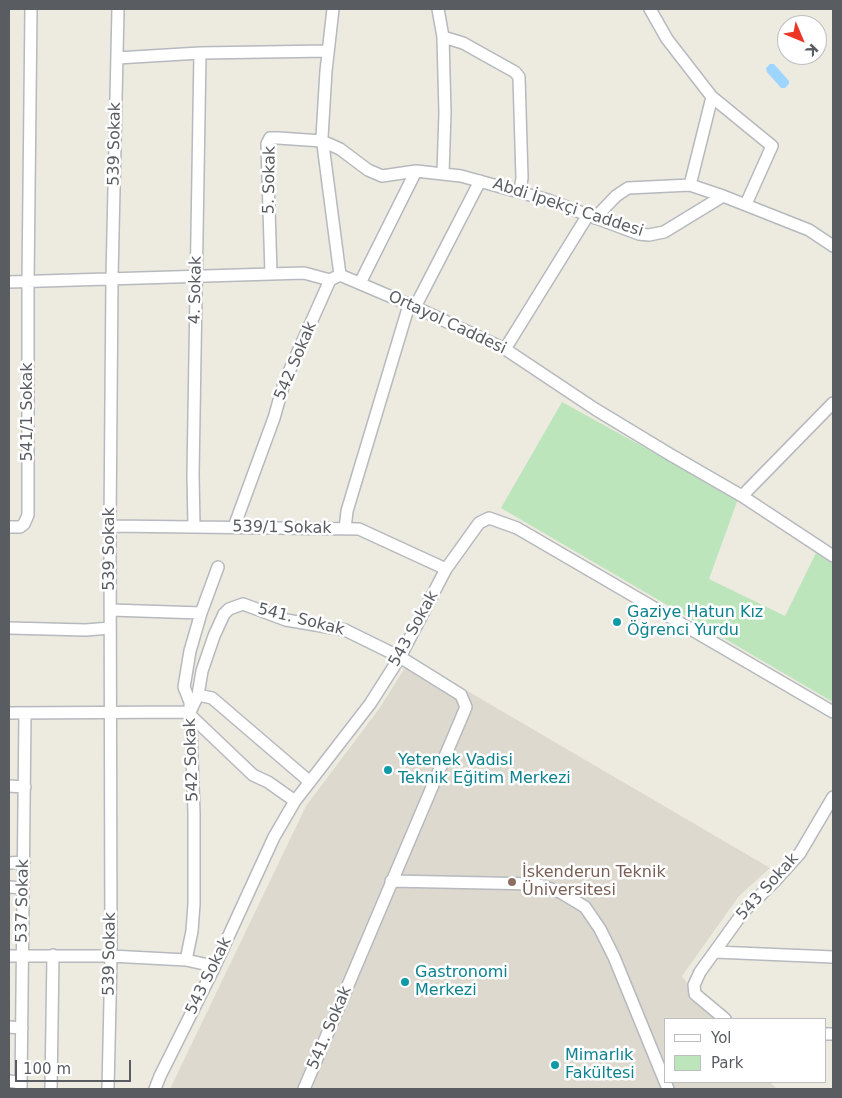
<!DOCTYPE html>
<meta charset="utf-8">
<style>
body{margin:0}
#map{position:relative;width:842px;height:1098px;overflow:hidden;background:#edeae0;font-family:"DejaVu Sans",sans-serif}
canvas{display:block}
.frame{position:absolute;inset:0;border:10px solid #595d62;pointer-events:none}
.legend{position:absolute;left:664px;top:1018px;width:162px;height:65px;box-sizing:border-box;background:#fff;border:1px solid #bdbec0;margin:0;padding:6px 9px;list-style:none;font-size:15px;color:#595d62}
.legend li{display:flex;align-items:center;gap:10px;height:25px}
.legend b{width:25px;border:1px solid #bdbec0}
.north{position:absolute;left:777px;top:15px;width:50px;height:50px;box-sizing:border-box;background:#fff;border:1px solid #bdbec0;border-radius:50%;rotate:135deg;font-size:14px;font-weight:700;line-height:20px;text-align:center;color:#595d62}
.north::after{content:'';display:block;margin:auto;width:18px;height:22px;background:#ed3626;clip-path:polygon(50% 0,100% 100%,50% 72%,0 100%)}
.scale{position:absolute;left:15px;top:1060px;width:116px;height:22px;box-sizing:border-box;border:2px solid #595d62;border-top:0;padding-left:6px;font-size:15px;line-height:18px;white-space:nowrap;color:#595d62;-webkit-text-stroke:4px #fff;paint-order:stroke}
</style>
<div id="map">
<canvas width="842" height="1098"></canvas>
<div class="frame"></div>
<ul class="legend">
<li><b style="height:6px;background:#fff"></b>Yol</li>
<li><b style="height:14px;background:#bce5bc"></b>Park</li>
</ul>
<div class="north">K</div>
<div class="scale">100 m</div>
</div>
<script>
const g = document.querySelector('canvas').getContext('2d');
g.lineJoin = 'round';
function fill(path, color) {
  g.fillStyle = color;
  g.fill(path, 'evenodd');
}
function poly(rows) {
  const path = new Path2D();
  for (const r of rows) {
    path.moveTo(r[0], r[1]);
    for (let i = 2; i < r.length; i += 2) path.lineTo(r[i], r[i + 1]);
  }
  return path;
}
function stroke(path, color, width, dash) {
  g.strokeStyle = color;
  g.lineWidth = width;
  g.lineCap = dash ? 'butt' : 'round';
  g.setLineDash(dash || []);
  g.stroke(path);
}
function write(font, color, halo, rows, align = 'center') {
  g.font = font + ' "DejaVu Sans",sans-serif';
  g.lineWidth = 5;
  g.setLineDash([]);
  g.textBaseline = 'middle';
  g.strokeStyle = halo;
  g.fillStyle = color;
  for (const [text, x, y, turn = 0] of rows) {
    g.save();
    g.translate(x, y);
    g.rotate((+turn || 0) * Math.PI / 180);
    g.textAlign = isNaN(turn) ? turn : align;
    if (halo) g.strokeText(text, 0, 0);
    g.fillText(text, 0, 0);
    g.restore();
  }
}
const education = poly([
 [411,658,770,868,739,896,682,976,706,1009,715,1019,666,1019,666,1082,770,1082,777,1089,170,1089,306,806,379,709]
]);
const green = poly([
 [562,402,738,499,709,579,785,616,816,553,833,564,833,702,501,508]
]);
const water = poly([
 [770,64,774,64,789,81,789,84,785,88,781,88,767,72,766,68]
]);
const minor = poly([
 [333,9,326,71,322,137,340,275],
 [438,9,443,37,445,113,443,173],
 [650,9,667,39,712,97,772,146,746,204],
 [443,37,463,43,515,72,519,77,522,178,520,191],
 [117,58,200,53,328,51],
 [690,185,712,97],
 [595,218,616,196,628,188,690,185,723,196],
 [271,274,267,144,270,138,278,138,322,141,340,149,368,170,382,176,416,171,461,176,548,200,639,234,649,235,664,232,723,196,809,230,833,246],
 [9,282,304,273,330,280,340,275,415,307,505,349,595,409,671,455,742,496,833,556],
 [360,283,416,171],
 [415,307,480,181],
 [505,349,588,215],
 [742,496,833,403],
 [110,526,359,529,446,569],
 [194,526,193,475,200,53],
 [9,527,20,527,24,524,28,515,28,282,31,9],
 [234,527,274,418,284,383,330,280],
 [345,529,347,511,409,305],
 [111,610,201,613],
 [9,628,86,630,110,628],
 [198,695,212,698,310,782],
 [9,713,190,712,198,695,202,671,214,636,224,614,229,609,243,604,286,620,345,630,400,657,461,695,466,707,304,1089],
 [190,715,253,775,268,782,295,801],
 [9,786,25,787],
 [9,863,24,862],
 [391,881,536,884,560,892,585,907,600,929,614,957,668,1089],
 [9,887,23,888],
 [715,952,833,957],
 [9,956,111,956,186,960,204,964,213,970],
 [186,960,192,931,194,904,194,813,190,702,184,687,190,651,201,613,218,567],
 [725,1019,695,994,694,985,700,972,744,911,773,883,800,853,833,797],
 [9,1027,22,1028],
 [826,1034,833,1034],
 [9,1081,21,1083],
 [21,1089,25,713],
 [51,1089,53,955],
 [108,1089,111,956,110,526,112,278,118,9],
 [155,1089,160,1076,213,970,274,837,295,801,370,704,400,657,446,569,479,523,489,518,517,528,833,712]
]);
const markers = [
 [617,622,5,"#0f9aa8"],
 [388,770,5,"#0f9aa8"],
 [512,882,5,"#8d6e63"],
 [405,982,5,"#0f9aa8"],
 [555,1065,5,"#0f9aa8"]
];
const streetNames = [
 ["539 Sokak",115,144,-89],
 ["5. Sokak",270,180,-89],
 ["Abdi İpekçi Caddesi",568,208,18],
 ["4. Sokak",196,290,-89],
 ["Ortayol Caddesi",447,323,25],
 ["542 Sokak",296,361,-67],
 ["541/1 Sokak",28,412,-90],
 ["539/1 Sokak",282,528,1],
 ["539 Sokak",110,549,-90],
 ["541. Sokak",301,620,14],
 ["543 Sokak",414,629,-61],
 ["542 Sokak",192,760,-92],
 ["543 Sokak",768,887,-48],
 ["537 Sokak",23,901,-89],
 ["539 Sokak",110,954,-89],
 ["543 Sokak",209,976,-64],
 ["541. Sokak",330,1028,-67]
];
const cultureNames = [
 ["Gaziye Hatun Kız",627,613],
 ["Öğrenci Yurdu",627,631],
 ["Yetenek Vadisi",398,761],
 ["Teknik Eğitim Merkezi",398,779],
 ["Gastronomi",415,973],
 ["Merkezi",415,991],
 ["Mimarlık",565,1056],
 ["Fakültesi",565,1074]
];
const educationNames = [
 ["İskenderun Teknik",522,873],
 ["Üniversitesi",522,891]
];
fill(education, '#ddd9cf');
fill(green, '#bce5bc');
fill(water, '#9ed5ff');
stroke(minor, '#b6b9be', 14);
stroke(minor, '#fff', 11);
for (const [x, y, r, color] of markers) {
  const dot = new Path2D();
  dot.arc(x, y, r, 0, 2 * Math.PI);
  g.fillStyle = color;
  g.fill(dot);
  stroke(dot, '#fff', 2);
}
write('16px', '#595d62', '#fff', streetNames);
write('16px', '#0d838f', '#fff', cultureNames, 'left');
write('16px', '#785e54', '#fff', educationNames, 'left');
</script>
